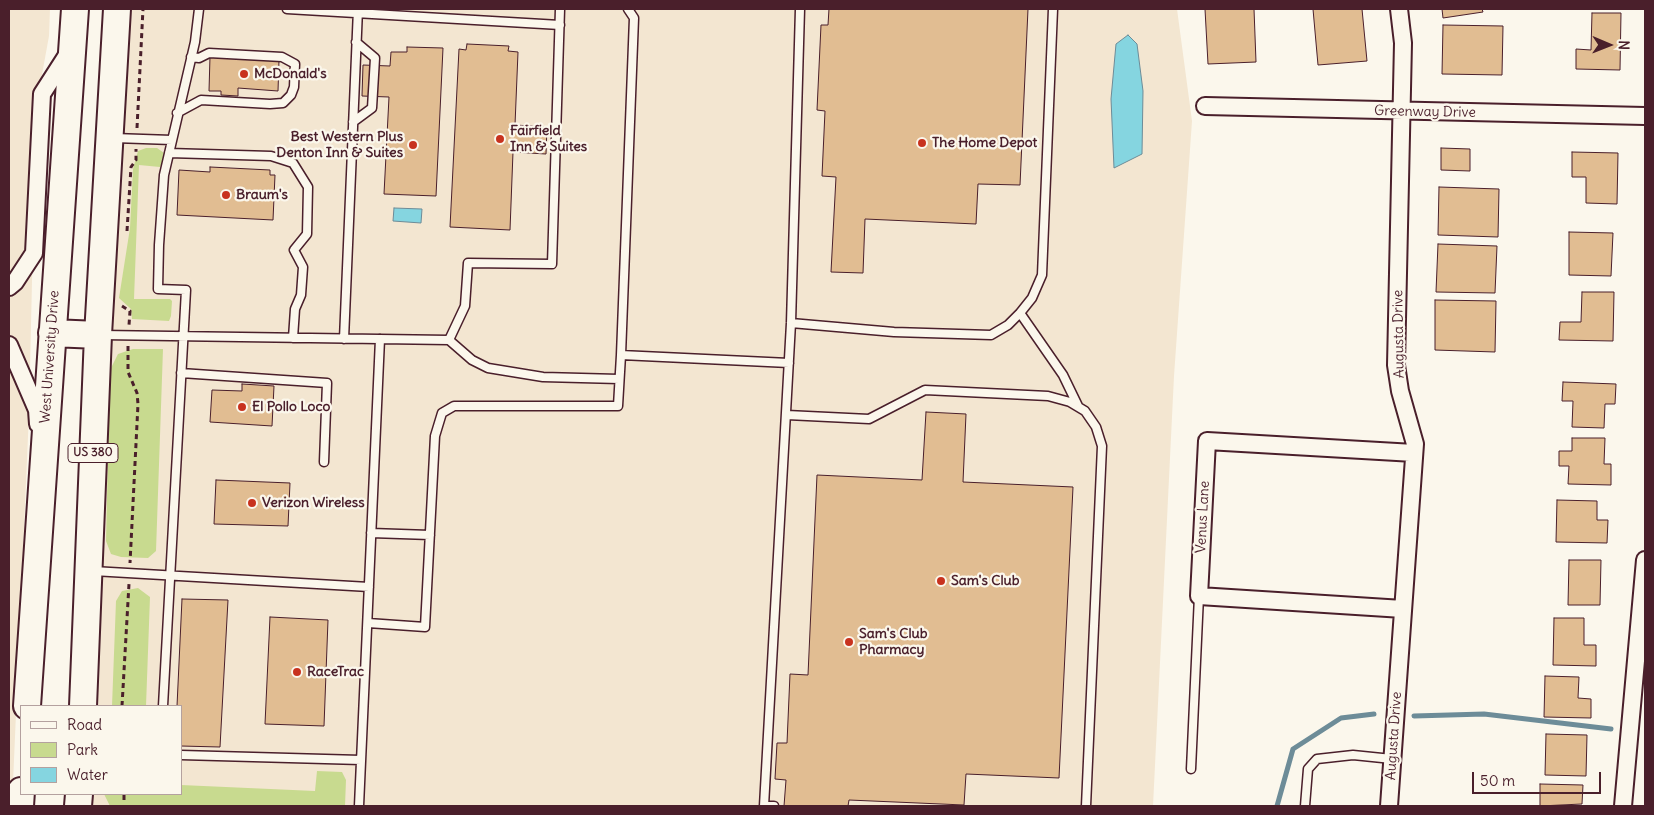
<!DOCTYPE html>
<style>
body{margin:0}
#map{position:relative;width:1654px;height:815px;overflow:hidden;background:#fbf7ec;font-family:Delius,sans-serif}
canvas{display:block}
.frame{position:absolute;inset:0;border:10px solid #4a1f2b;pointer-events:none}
.legend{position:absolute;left:20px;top:705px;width:162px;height:90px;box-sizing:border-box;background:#fbf7ec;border:1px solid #b4a19f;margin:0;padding:6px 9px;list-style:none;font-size:15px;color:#4a1f2b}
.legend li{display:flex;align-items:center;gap:10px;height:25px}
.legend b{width:25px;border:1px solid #b4a19f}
.north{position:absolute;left:1584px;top:20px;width:50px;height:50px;-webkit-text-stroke:4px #fbf7ec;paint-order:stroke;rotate:91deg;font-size:14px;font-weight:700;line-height:20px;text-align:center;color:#4a1f2b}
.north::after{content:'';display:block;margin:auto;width:18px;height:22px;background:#4a1f2b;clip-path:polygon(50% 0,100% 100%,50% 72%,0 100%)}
.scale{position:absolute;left:1472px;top:772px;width:129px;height:22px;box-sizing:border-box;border:2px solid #4a1f2b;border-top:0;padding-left:6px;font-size:15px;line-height:18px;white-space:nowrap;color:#4a1f2b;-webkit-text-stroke:4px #fbf7ec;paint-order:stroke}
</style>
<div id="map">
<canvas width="1654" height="815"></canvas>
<div class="frame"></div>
<ul class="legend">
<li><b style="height:6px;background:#fbf7ec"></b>Road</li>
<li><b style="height:14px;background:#c8da8f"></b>Park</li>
<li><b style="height:14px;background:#85d5e0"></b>Water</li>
</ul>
<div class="north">N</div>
<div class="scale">50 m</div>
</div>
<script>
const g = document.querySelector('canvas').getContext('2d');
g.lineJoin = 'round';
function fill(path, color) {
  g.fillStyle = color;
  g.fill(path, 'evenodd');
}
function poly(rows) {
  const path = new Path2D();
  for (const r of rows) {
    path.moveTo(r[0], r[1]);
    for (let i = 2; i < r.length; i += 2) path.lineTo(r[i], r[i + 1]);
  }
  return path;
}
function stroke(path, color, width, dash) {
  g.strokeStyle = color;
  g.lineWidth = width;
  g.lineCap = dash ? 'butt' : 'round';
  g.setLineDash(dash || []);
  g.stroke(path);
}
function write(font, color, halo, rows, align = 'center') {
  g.font = font + ' Delius,sans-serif';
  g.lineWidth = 4.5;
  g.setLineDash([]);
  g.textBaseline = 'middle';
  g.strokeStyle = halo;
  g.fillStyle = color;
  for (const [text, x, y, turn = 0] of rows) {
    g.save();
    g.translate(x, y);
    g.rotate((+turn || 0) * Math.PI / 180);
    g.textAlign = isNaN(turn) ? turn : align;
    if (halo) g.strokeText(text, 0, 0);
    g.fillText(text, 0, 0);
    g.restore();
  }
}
const built = poly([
 [9,9,50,9,49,36,39,91,34,194,29,413,12,806,9,806],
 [117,9,1177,9,1192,121,1174,376,1153,806,78,806,79,794,181,794,181,706,83,706]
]);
const green = poly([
 [146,148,157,148,164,153,163,160,160,167,139,165,134,299,170,299,172,301,171,316,169,321,132,319,131,309,119,298,130,228,133,169,138,151],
 [133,349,163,349,156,551,148,558,121,557,111,554,106,541,110,370,118,354],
 [138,588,150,597,146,706,112,706,116,601,122,591],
 [317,771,342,772,346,780,345,806,110,806,104,794,181,794,181,785,315,791]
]);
const water = poly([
 [1128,35,1137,44,1143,91,1142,154,1114,168,1111,99,1116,44,1128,35],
 [394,208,422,209,421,223,393,221,394,208]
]);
const stream = poly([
 [1414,716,1484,714,1611,729],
 [1277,806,1293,749,1341,718,1374,714]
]);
const building = poly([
 [829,9,1028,9,1020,185,978,184,976,224,865,219,863,273,831,272,836,177,822,176,825,111,817,110,821,25,828,25,829,9],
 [1205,9,1254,9,1256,62,1208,64,1205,9],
 [1313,9,1362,9,1367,61,1318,65,1313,9],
 [1442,9,1482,9,1483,12,1443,18,1442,9],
 [1592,13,1621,13,1620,70,1576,69,1576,49,1591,50,1592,13],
 [1443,25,1503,26,1502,75,1442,74,1443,25],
 [467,44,509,46,508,51,518,52,515,125,547,127,546,154,513,152,510,230,450,227,459,49,466,50,467,44],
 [407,47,443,48,436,196,384,194,389,97,362,96,363,65,390,66,391,52,407,52,407,47],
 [210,57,279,60,278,91,238,88,238,96,221,95,221,91,209,91,210,57],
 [1441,148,1470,149,1470,171,1441,170,1441,148],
 [1572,152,1618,153,1617,204,1586,203,1586,177,1572,177,1572,152],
 [210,167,270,170,270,175,275,175,273,220,177,215,179,170,210,172,210,167],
 [1439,187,1499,189,1498,237,1438,235,1439,187],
 [1569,232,1613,233,1611,276,1569,275,1569,232],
 [1438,244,1497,246,1495,293,1436,292,1438,244],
 [1582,292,1614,292,1613,341,1559,340,1560,322,1581,322,1582,292],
 [1435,300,1496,301,1495,352,1435,350,1435,300],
 [1563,382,1616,384,1615,404,1605,404,1604,428,1572,427,1573,401,1562,401,1563,382],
 [242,384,274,386,272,426,210,422,212,390,242,391,242,384],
 [926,412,966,414,963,482,1073,487,1059,778,966,774,964,805,849,800,848,806,784,806,786,780,775,779,777,743,787,743,790,674,808,675,817,475,922,480,926,412],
 [1572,438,1605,438,1604,464,1611,464,1611,485,1568,484,1569,466,1559,466,1559,451,1572,451,1572,438],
 [216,480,290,483,288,526,214,524,216,480],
 [1557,500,1597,501,1597,520,1608,520,1607,543,1556,542,1557,500],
 [1569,560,1601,560,1600,605,1568,605,1569,560],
 [182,599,228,600,220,747,181,746,181,706,177,706,182,599],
 [270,617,328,620,324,726,265,724,270,617],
 [1554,618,1584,618,1584,645,1596,645,1596,666,1553,665,1554,618],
 [1545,676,1579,677,1578,698,1591,699,1591,718,1544,717,1545,676],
 [1546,734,1587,735,1586,776,1545,775,1546,734],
 [1540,784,1583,785,1582,804,1540,806,1540,784]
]);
const path = poly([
 [137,128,143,9],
 [127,231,131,167,136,160,136,149],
 [122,306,130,311,129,325],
 [128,346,128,372,137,393,138,404,130,563],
 [122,706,129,584],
 [124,800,124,794]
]);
const lane = poly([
 [287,9,560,25],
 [177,113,201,100,270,104,283,103,291,95,294,87,295,64,282,57,209,53,199,58,191,57],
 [353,122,372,108,375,58,356,42],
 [114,138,172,140],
 [169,153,271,156,293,163,308,187,307,234,294,250,303,267,301,295,295,309,293,338],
 [1020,313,1063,375,1078,406],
 [791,323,894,332,991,335,1008,325,1020,313,1032,298,1042,275,1053,9],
 [102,335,449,340,472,360,488,368,543,377,619,379],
 [344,339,358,9],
 [449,340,465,306,468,263,552,264,560,9],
 [621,355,634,18,628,9],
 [181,373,327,383,324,462],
 [787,415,869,419,925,390,1048,396,1070,402,1085,411,1096,427,1102,446,1086,806],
 [371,533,430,535],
 [93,571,369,587],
 [368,623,425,627,435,436,442,413,454,406,618,406,621,355,789,363],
 [163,706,186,290,158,289,159,245,164,175,195,42,199,9],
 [181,755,361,760],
 [1191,769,1199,596],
 [359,806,380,339],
 [764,806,791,323,800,9],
 [764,806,774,806],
 [1305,806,1308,769,1317,759,1353,755,1392,759]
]);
const street = poly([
 [1205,106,1645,116],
 [9,287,15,282,34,253,42,94,69,52],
 [9,345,37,410,38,424],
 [1403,609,1199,596,1207,441,1414,453],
 [1389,806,1415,444,1400,391,1396,365,1403,43,1399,9],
 [1623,806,1645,560]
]);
const primary = poly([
 [52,333,98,335],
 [27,706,75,9],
 [83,706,98,335,117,9],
 [20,806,21,791],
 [78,806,79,794]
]);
const markers = [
 [244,74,5,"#c8321e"],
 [500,139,5,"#c8321e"],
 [922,143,5,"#c8321e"],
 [413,145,5,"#c8321e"],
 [226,195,5,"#c8321e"],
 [242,407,5,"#c8321e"],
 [252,503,5,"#c8321e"],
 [941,581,5,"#c8321e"],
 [849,642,5,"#c8321e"],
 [297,672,5,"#c8321e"]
];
const shields = [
 [93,453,50]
];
const shieldNames = [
 ["US 380",93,453]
];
const poiNames = [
 ["McDonald's",254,74],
 ["Fairfield",510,131],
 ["Inn & Suites",510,147],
 ["Best Western Plus",403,137,"right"],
 ["Denton Inn & Suites",403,153,"right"],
 ["The Home Depot",932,143],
 ["Braum's",236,195],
 ["El Pollo Loco",252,407],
 ["Verizon Wireless",262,503],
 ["Sam's Club",951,581],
 ["Sam's Club",859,634],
 ["Pharmacy",859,650],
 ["RaceTrac",307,672]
];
const streetNames = [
 ["Greenway Drive",1425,112,1],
 ["Augusta Drive",1399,334,-91],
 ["West University Drive",50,357,-86],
 ["Venus Lane",1203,517,-87],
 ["Augusta Drive",1394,736,-86]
];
fill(built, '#f3e6d1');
fill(green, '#c8da8f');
fill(water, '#85d5e0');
stroke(water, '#6d8c98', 1);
stroke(stream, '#6d8c98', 5);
fill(building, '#e1bd92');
stroke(building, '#4a1f2b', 1);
stroke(lane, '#4a1f2b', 11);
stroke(street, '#4a1f2b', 20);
stroke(primary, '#4a1f2b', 30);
stroke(path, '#4a1f2b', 3, [5, 4]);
stroke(lane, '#fbf7ec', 8);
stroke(street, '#fbf7ec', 16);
stroke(primary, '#fbf7ec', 26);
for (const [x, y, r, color] of markers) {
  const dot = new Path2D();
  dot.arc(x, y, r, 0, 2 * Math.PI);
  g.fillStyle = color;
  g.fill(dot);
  stroke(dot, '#fbf7ec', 2);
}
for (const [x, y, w] of shields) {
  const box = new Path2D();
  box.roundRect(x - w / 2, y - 9.5, w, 19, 4);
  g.fillStyle = '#fbf7ec';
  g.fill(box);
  stroke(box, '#4a1f2b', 1);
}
write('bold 12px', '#4a1f2b', null, shieldNames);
write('bold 14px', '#4a1f2b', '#fbf7ec', poiNames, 'left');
write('14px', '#4a1f2b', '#fbf7ec', streetNames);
</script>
